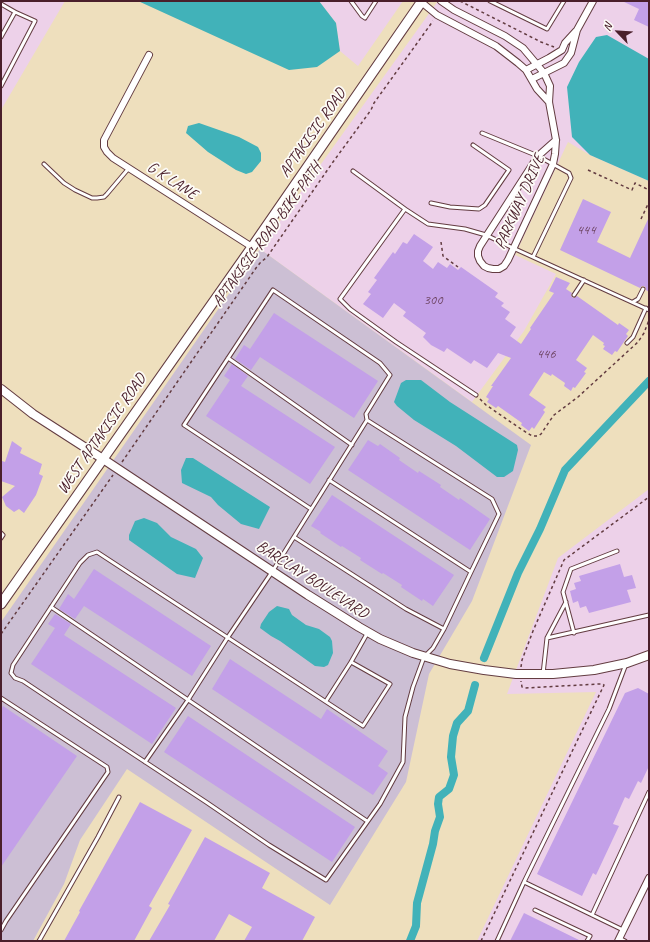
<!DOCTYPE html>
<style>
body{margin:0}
#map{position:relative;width:650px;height:942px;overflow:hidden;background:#eedfbd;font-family:Caveat,sans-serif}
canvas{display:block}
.frame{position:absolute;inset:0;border:2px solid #4a1f2b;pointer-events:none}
.north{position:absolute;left:598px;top:12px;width:40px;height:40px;-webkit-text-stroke:3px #fdfcf7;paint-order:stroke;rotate:295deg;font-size:11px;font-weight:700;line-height:16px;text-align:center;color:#4a1f2b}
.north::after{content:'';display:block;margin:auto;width:14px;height:18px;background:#4a1f2b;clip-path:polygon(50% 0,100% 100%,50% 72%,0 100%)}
</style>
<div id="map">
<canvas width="650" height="942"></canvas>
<div class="frame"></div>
<div class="north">N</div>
</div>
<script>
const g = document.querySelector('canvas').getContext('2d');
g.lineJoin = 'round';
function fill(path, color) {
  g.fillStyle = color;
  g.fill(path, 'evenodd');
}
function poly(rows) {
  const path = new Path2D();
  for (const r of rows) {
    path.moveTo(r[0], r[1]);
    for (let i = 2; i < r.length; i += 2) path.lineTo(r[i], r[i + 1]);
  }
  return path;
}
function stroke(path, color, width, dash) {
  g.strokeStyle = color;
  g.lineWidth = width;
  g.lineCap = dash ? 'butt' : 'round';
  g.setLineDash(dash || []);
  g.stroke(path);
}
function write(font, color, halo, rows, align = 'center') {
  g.font = font + ' Caveat,sans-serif';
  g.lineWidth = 3.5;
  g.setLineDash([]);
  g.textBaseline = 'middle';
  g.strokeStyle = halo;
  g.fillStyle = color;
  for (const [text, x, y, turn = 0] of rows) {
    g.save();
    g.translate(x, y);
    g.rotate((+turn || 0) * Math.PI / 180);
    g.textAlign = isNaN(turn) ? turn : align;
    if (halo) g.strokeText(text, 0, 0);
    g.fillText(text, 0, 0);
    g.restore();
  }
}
const built = poly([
 [1,1,65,1,1,110],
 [319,1,403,1,358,66,340,51,336,23],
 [438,1,649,1,649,181,590,155,568,142,515,255,556,274,524,331,472,402,260,249],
 [649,489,649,941,477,941,596,692,507,694,558,558]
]);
const industrial = poly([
 [260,249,531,445,472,601,429,674,406,782,330,905,127,769,80,840,64,884,33,941,1,941,1,622]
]);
const water = poly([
 [138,1,319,1,336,23,340,51,317,67,289,70],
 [607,35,649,59,649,181,590,155,572,137,567,87,579,62,596,37],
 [199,123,239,137,258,147,261,153,261,161,252,172,246,174,236,170,208,152,186,133,188,126],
 [406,380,421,380,450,402,517,445,518,450,513,471,504,477,497,477,456,446,414,420,397,406,394,402,401,383],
 [186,458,193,458,270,507,259,529,241,524,218,505,211,497,182,483,181,470],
 [144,518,157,523,171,537,196,549,203,558,195,578,177,574,129,540,129,535,135,521],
 [277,606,289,609,292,615,306,625,319,629,330,637,332,641,333,653,328,665,324,667,315,666,280,641,271,636,260,628,261,624,269,612]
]);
const canal = poly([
 [484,658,518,573,540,529,565,470,649,381],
 [410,941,416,926,417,903,433,844,435,831,440,817,438,804,439,797,449,789,454,775,451,757,453,736,457,723,468,711,475,685]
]);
const building = poly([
 [622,1,649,1,649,27,634,20,639,9],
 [583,199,611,212,597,242,630,258,649,217,649,292,646,290,646,288,644,286,642,286,640,288,560,250],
 [414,234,433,247,423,261,433,269,438,262,447,268,450,264,458,270,461,267,498,293,495,297,504,303,501,306,510,312,505,319,516,327,510,336,521,344,531,329,530,328,554,293,549,291,556,277,570,283,566,289,572,293,571,295,572,297,574,298,577,296,618,325,619,323,629,330,626,334,628,336,617,352,615,351,612,355,603,349,605,346,603,345,604,343,593,335,576,360,587,368,584,372,586,373,575,388,573,387,571,391,564,386,565,383,552,374,551,376,544,372,529,395,546,407,543,410,545,412,534,429,532,427,529,431,521,425,522,423,498,406,496,408,487,402,489,399,486,397,493,386,491,386,511,358,498,353,487,368,474,360,471,364,447,348,444,352,431,345,423,337,426,333,403,316,406,312,394,303,383,318,363,304,371,294,368,292,377,280,374,278,393,252,395,254,403,242,407,244],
 [274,313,378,381,354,418,260,357,251,370,235,359,244,345,250,349],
 [232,364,248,376,241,386,335,447,310,484,206,416,230,380,224,376],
 [368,440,378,446,380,444,400,458,399,460,418,473,419,471,441,485,440,487,459,500,460,498,490,519,470,550,348,470],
 [12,441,22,448,20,453,42,464,39,474,43,476,36,495,24,513,19,509,14,512,6,506,2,497,15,486,1,481,1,465,2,461,5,462],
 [332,495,454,575,433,606,423,599,422,601,401,587,402,585,383,573,382,574,360,560,361,558,342,546,341,547,320,533,321,532,311,526],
 [620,564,624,577,632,575,636,588,627,590,631,602,589,613,586,606,580,608,578,601,573,603,570,591,576,589,574,583,581,581,579,576],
 [94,569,211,646,192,676,84,606,75,619,59,609,68,594,74,599],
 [55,614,71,624,64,635,176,708,152,744,31,664,55,628,48,624],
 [230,659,321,719,327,709,388,751,378,766,388,773,373,795,212,689],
 [638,688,649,694,649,766,641,783,638,781,629,799,625,797,613,824,619,826,596,875,593,873,582,896,537,874,625,693],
 [3,706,77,756,1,867,1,710],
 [188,716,355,827,332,862,164,752],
 [140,802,192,830,149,906,152,908,134,941,64,941,80,912,79,911],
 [205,837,270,873,262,888,315,917,302,941,244,941,252,927,229,914,214,941,149,941,170,905,168,904],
 [524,913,581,941,510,941]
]);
const path = poly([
 [460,1,541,42,554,47],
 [588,170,632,190,635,183,649,190],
 [641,219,649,202],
 [441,242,443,256,458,267],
 [480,399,486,405,521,429,532,436,538,436,541,434,549,422,554,415,578,397,638,342,644,333,649,320],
 [122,462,256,268,260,263,267,257,333,162,371,110,374,103,433,21],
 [1,634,113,475],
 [521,667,522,660,533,631,564,560,649,497],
 [481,941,604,685,603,684,599,684,525,688,522,687,521,681]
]);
const service = poly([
 [351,1,362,16,365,18,376,1],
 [490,1,547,29,564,1],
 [1,4,15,12],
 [1,37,15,12,35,21,1,86],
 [482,133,538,156,569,173,571,178,533,257],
 [44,164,64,183,75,190,92,198,97,198,104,197,107,194,129,168],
 [353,171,405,209],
 [431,203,450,207,479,209,485,205,509,170,473,145],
 [574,295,584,280],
 [633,302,638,299,643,289],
 [627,343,633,337,646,308],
 [228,358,352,445],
 [476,395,396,342,350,309,340,299,405,209,428,224,465,229,486,235,513,248,649,310],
 [367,420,492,499,499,514,471,572],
 [329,480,471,572,444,629,433,648,424,657,413,687,405,717,403,762,380,804,326,880,269,845,206,802,86,723,23,681,15,678,11,673,13,665,80,563,88,555,97,552,363,726,390,684,351,662,368,632],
 [1,533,3,535,1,538],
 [294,537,406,609,444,629],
 [51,607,367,821],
 [574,633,563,592,571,569,617,551],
 [547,638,649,615],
 [543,674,547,638,566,602],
 [1,698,107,767,108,772,6,921,1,930],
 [326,701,351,662],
 [145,762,188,700,228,637,272,572,367,420,366,414,390,375,380,363,273,290,184,425,311,509],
 [524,882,623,930],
 [535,910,590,936,587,941],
 [592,915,649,792],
 [619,938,625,941],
 [39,941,98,837,119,797],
 [497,941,524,882,609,709,626,664]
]);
const minor = poly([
 [420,1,437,15,496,46,518,63,526,70,537,89,549,102],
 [441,1,454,10,505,36,523,48,544,73,550,86,549,102,556,140,555,154,553,164,508,260,504,266,499,269,493,269,488,268,484,266,480,261,478,256,478,251,480,246,538,156,556,140],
 [149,55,104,140,104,147,107,152,113,158,252,247],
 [526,70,549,58,562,50,565,43,576,31],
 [532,79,564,63,571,53,577,30,593,1],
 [618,941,649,878]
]);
const tertiary = poly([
 [1,389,33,414,103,459,308,595,359,627,380,639,413,653,450,664,484,670,516,674,553,674,594,670,627,663,649,655]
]);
const secondary = poly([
 [1,604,252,247,422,1]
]);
const numberNames = [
 ["444",586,230],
 ["300",433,300],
 ["446",546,354]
];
const streetNames = [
 ["APTAKISIC ROAD",313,133,-55],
 ["G K LANE",172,181,33],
 ["PARKWAY DRIVE",520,202,-66],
 ["APTAKISIC ROAD BIKE PATH",267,235,-54],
 ["WEST APTAKISIC ROAD",102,434,-55],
 ["BARCLAY BOULEVARD",312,580,33]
];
fill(built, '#edd1e9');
fill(industrial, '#ccbfd4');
fill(water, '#41b2b9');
stroke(canal, '#41b2b9', 8);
fill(building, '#c3a0e8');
stroke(service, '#633c41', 5);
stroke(minor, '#633c41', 8);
stroke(tertiary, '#633c41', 10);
stroke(secondary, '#633c41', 11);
stroke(path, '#633c41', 1.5, [3, 3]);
stroke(service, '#fff', 3);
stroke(minor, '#fff', 6);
stroke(tertiary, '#fff', 8);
stroke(secondary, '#fff', 9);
write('14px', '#683f5a', null, numberNames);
write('16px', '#4a1f2b', '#fdfcf7', streetNames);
</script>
